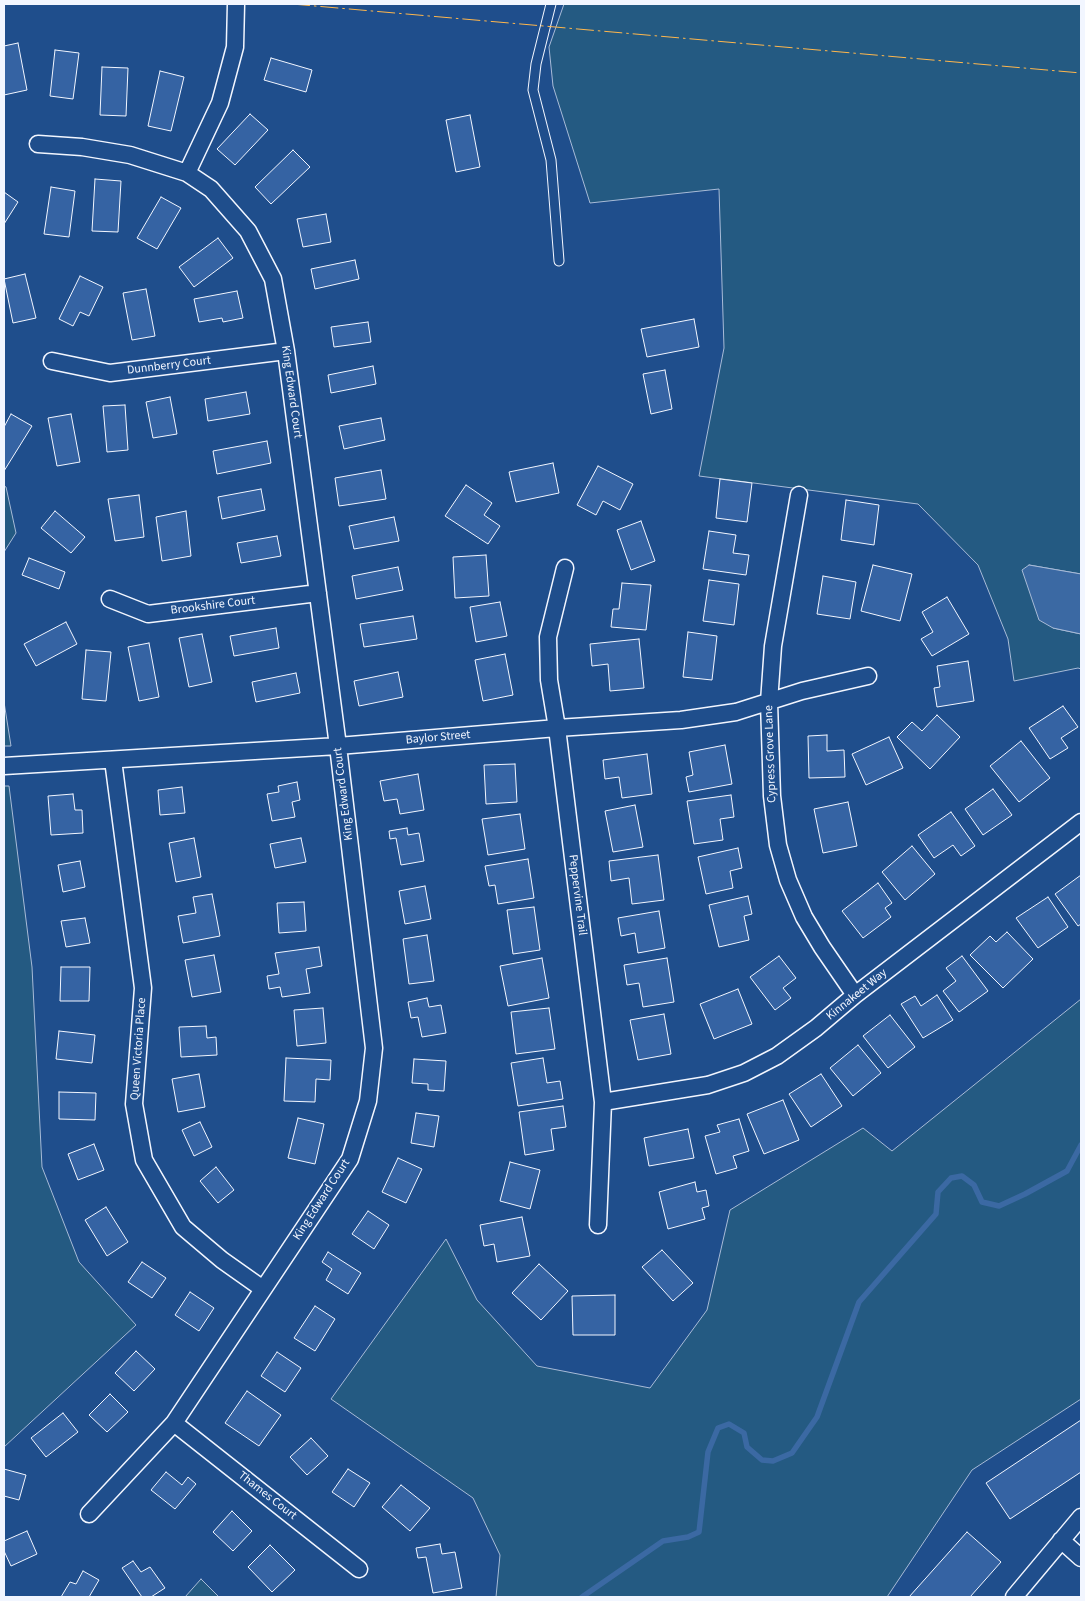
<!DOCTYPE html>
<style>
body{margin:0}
#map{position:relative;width:1085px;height:1601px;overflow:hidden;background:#1f4e8c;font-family:"Source Sans 3",sans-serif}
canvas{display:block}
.frame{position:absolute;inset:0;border:5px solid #f2f6ff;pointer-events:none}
</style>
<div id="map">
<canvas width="1085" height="1601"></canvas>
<div class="frame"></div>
</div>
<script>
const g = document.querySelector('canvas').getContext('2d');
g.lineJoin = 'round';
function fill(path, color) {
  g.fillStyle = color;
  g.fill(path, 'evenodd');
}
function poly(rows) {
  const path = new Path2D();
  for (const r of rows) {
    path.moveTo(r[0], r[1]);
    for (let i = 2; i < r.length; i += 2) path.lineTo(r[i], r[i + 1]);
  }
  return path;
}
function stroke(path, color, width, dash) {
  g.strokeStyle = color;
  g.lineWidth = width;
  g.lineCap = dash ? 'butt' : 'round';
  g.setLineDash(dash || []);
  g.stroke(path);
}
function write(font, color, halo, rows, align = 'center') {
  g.font = font + ' "Source Sans 3",sans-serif';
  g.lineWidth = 4;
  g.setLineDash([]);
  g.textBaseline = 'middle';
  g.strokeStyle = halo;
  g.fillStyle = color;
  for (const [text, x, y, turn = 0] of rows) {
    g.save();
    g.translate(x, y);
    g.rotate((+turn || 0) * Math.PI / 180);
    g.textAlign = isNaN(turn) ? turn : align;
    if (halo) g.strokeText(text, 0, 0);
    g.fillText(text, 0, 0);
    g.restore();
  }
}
const green = poly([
 [564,4,1081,4,1081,574,1029,565,1053,628,1081,634,1081,669,1078,668,1014,681,1008,639,978,565,918,504,699,476,724,348,719,189,590,203,553,86,549,47,564,4],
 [4,486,6,487,16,533,4,552,4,486],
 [4,702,11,746,4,746,4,702],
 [4,786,9,786,32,967,42,1167,79,1262,136,1325,4,1447,4,786],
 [1081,999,1081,1399,972,1470,887,1597,496,1597,500,1555,473,1498,331,1399,446,1239,477,1300,537,1366,650,1388,707,1310,730,1210,863,1128,892,1151,1081,999],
 [201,1579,219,1597,185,1597,201,1579]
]);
const water = poly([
 [1029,565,1081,574,1081,634,1053,628,1039,620,1022,570,1029,565]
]);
const stream = poly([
 [582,1597,663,1541,688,1537,699,1532,708,1452,718,1428,729,1424,744,1433,747,1447,762,1460,773,1461,792,1453,817,1417,859,1302,936,1214,938,1192,951,1178,962,1176,974,1185,982,1202,999,1206,1025,1194,1067,1171,1081,1145]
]);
const building = poly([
 [18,43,27,90,4,95,4,46,18,43],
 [55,50,79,53,73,99,50,96,55,50],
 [271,58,312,70,306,92,264,80,271,58],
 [102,67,128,68,126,116,100,115,102,67],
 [160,71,184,77,171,131,148,126,160,71],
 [250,114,268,130,235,165,217,149,250,114],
 [470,115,480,167,456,172,446,120,470,115],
 [293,150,310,167,271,204,255,187,293,150],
 [95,179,121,181,118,232,92,231,95,179],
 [51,187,75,191,69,237,44,234,51,187],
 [4,192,18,202,4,224,4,192],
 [161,197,181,208,157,249,137,238,161,197],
 [326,214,331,242,303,247,297,219,326,214],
 [218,238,233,258,194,287,179,267,218,238],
 [355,260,359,279,315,289,311,269,355,260],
 [25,274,36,318,13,323,4,279,25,274],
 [80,276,103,287,89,316,80,312,73,326,59,319,80,276],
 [146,289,155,336,132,340,123,293,146,289],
 [237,291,243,318,223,322,222,318,199,322,194,299,237,291],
 [694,319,699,347,647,357,641,329,694,319],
 [368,322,371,342,334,347,331,327,368,322],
 [373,366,376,384,331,393,328,375,373,366],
 [665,370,672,409,651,414,643,374,665,370],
 [246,392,250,414,208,421,205,399,246,392],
 [170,397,177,434,153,438,146,402,170,397],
 [125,405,128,450,107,452,103,406,125,405],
 [11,414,32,426,4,471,4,427,11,414],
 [71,414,80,462,57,466,48,418,71,414],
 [381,418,385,440,344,449,339,426,381,418],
 [267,441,271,463,217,474,213,451,267,441],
 [553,463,559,493,516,502,509,472,553,463],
 [598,466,633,484,620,510,603,501,596,515,577,505,598,466],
 [381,470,386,499,339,506,335,478,381,470],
 [720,479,752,483,747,522,716,518,720,479],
 [466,485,492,503,484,515,500,526,488,544,445,516,466,485],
 [261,489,265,510,222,519,218,497,261,489],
 [139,495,144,537,115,541,108,499,139,495],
 [846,500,879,505,874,545,841,540,846,500],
 [55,511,85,537,71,553,41,528,55,511],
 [186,511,191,556,162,561,156,517,186,511],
 [394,517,399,541,354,549,349,526,394,517],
 [641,521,655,561,631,570,617,530,641,521],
 [709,531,736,535,733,553,749,555,746,575,703,569,709,531],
 [277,536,281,556,241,563,237,543,277,536],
 [486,555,489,596,455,598,453,557,486,555],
 [29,558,65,572,59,589,22,575,29,558],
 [873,565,912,574,900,621,861,611,873,565],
 [398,567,403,590,356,599,352,576,398,567],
 [823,576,856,582,850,619,817,614,823,576],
 [709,580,739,584,734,625,703,621,709,580],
 [622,583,651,585,646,630,611,627,613,609,619,609,622,583],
 [947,597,969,634,932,656,921,639,933,632,922,612,947,597],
 [500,602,507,636,476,642,470,607,500,602],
 [413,616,417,639,364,647,360,624,413,616],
 [66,622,77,644,36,666,24,644,66,622],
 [276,628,279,648,234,656,230,636,276,628],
 [688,632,717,636,712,680,683,677,688,632],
 [202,634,212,682,189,687,179,638,202,634],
 [639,639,644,688,610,691,608,664,592,666,590,644,639,639],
 [149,643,159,697,139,701,128,647,149,643],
 [86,650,111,652,106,701,82,699,86,650],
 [505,654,513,695,483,701,475,660,505,654],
 [968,661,974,701,937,707,934,688,940,687,937,666,968,661],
 [398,672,403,697,359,706,354,681,398,672],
 [296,673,300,693,256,702,252,682,296,673],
 [1063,706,1078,727,1061,738,1068,748,1050,759,1029,728,1063,706],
 [937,715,960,737,930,769,897,737,912,722,922,731,937,715],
 [827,735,827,751,844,750,845,777,809,778,808,736,827,735],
 [889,737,903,768,866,785,852,754,889,737],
 [1021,741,1050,778,1019,802,990,766,1021,741],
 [725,745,732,784,689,792,686,777,693,775,689,752,725,745],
 [647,754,652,794,622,798,619,777,605,779,603,760,647,754],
 [515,764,517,802,486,804,484,765,515,764],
 [418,774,424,810,400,814,397,799,384,801,380,781,418,774],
 [297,782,300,800,292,802,295,817,272,821,267,794,279,792,278,786,297,782],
 [182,787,185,813,160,815,158,790,182,787],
 [993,789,1012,815,983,835,965,809,993,789],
 [73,794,75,810,82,810,83,833,51,835,48,796,73,794],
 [731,795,734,817,720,819,723,840,694,844,687,801,731,795],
 [848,802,857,846,823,853,814,809,848,802],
 [635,805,643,847,613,852,605,811,635,805],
 [951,812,975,846,961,856,953,845,934,858,918,835,951,812],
 [520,814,525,849,488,855,482,819,520,814],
 [407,828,408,835,419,833,424,861,401,865,396,838,390,839,389,831,407,828],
 [194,838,201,877,176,882,169,843,194,838],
 [301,838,306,862,275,868,270,844,301,838],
 [912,846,935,874,905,900,882,872,912,846],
 [738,848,742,868,730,871,733,888,706,894,698,857,738,848],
 [658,855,664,900,632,904,629,878,611,881,609,861,658,855],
 [528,859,534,898,498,904,495,885,489,886,485,866,528,859],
 [80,861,85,887,63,892,58,865,80,861],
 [1081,875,1081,924,1078,926,1055,894,1081,875],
 [878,883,892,903,885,908,891,917,863,938,842,911,878,883],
 [425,886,431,919,405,924,399,891,425,886],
 [212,894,220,936,183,943,178,916,196,913,193,897,212,894],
 [748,896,752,914,744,916,749,940,719,947,709,905,748,896],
 [1048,897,1068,927,1038,948,1016,918,1048,897],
 [304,902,306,931,279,933,277,903,304,902],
 [534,907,540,950,513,954,507,910,534,907],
 [659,911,665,948,638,953,635,933,621,936,618,918,659,911],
 [85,918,90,943,66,947,61,921,85,918],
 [1007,932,1033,959,1003,988,970,955,990,936,996,942,1007,932],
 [427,935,434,981,409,984,403,939,427,935],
 [319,947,322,966,306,969,310,993,282,997,280,987,269,989,267,976,279,974,275,953,319,947],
 [214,955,221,992,192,997,185,960,214,955],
 [779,956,796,978,783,988,791,998,775,1010,750,977,779,956],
 [962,956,988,991,959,1012,943,991,956,981,946,968,962,956],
 [542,958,549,998,508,1006,500,966,542,958],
 [667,958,674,1002,643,1007,639,983,627,985,624,965,667,958],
 [61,967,90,967,89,1001,60,1001,61,967],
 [738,989,752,1024,714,1039,700,1004,738,989],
 [937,995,953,1020,923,1038,901,1004,915,996,921,1006,937,995],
 [427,998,429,1007,441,1005,446,1033,422,1037,418,1017,411,1018,408,1002,427,998],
 [323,1008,326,1043,297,1046,294,1010,323,1008],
 [549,1008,555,1049,516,1054,511,1012,549,1008],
 [664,1014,671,1054,638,1060,630,1020,664,1014],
 [890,1015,915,1047,888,1068,863,1036,890,1015],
 [206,1026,207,1038,216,1037,217,1055,181,1057,179,1027,206,1026],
 [59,1031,95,1035,92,1063,56,1059,59,1031],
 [858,1045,881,1073,853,1096,830,1068,858,1045],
 [286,1058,331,1060,330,1080,316,1079,315,1102,284,1101,286,1058],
 [543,1058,547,1083,560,1081,563,1099,518,1106,511,1063,543,1058],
 [414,1059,446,1061,444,1091,428,1090,428,1084,412,1083,414,1059],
 [199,1074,205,1107,178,1112,172,1079,199,1074],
 [821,1074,842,1106,811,1127,789,1094,821,1074],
 [59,1092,96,1093,95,1120,59,1119,59,1092],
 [783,1100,799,1140,764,1154,747,1114,783,1100],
 [563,1106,566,1127,551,1129,554,1150,525,1155,519,1112,563,1106],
 [416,1113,439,1116,434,1147,411,1143,416,1113],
 [298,1118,324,1124,315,1164,288,1158,298,1118],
 [739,1119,749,1151,733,1156,737,1168,716,1174,705,1136,720,1132,717,1125,739,1119],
 [200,1122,212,1147,194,1156,182,1130,200,1122],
 [688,1129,694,1158,649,1166,644,1138,688,1129],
 [94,1144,104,1170,78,1180,68,1154,94,1144],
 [398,1158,422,1169,406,1203,382,1192,398,1158],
 [510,1162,540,1170,530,1209,500,1201,510,1162],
 [216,1167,234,1190,218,1203,200,1181,216,1167],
 [695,1182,697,1192,706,1190,709,1206,702,1208,705,1219,668,1229,659,1192,695,1182],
 [106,1207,128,1242,107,1256,85,1220,106,1207],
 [368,1211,389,1225,374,1249,352,1234,368,1211],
 [522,1217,530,1256,497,1262,494,1244,484,1246,480,1225,522,1217],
 [662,1250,693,1283,673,1301,642,1267,662,1250],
 [328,1252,361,1273,348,1294,326,1280,332,1269,322,1262,328,1252],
 [142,1262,166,1278,152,1298,128,1282,142,1262],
 [539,1264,568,1291,541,1320,512,1293,539,1264],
 [190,1292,214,1308,199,1331,175,1315,190,1292],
 [615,1295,615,1335,573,1335,572,1296,615,1295],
 [315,1306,335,1319,315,1351,294,1338,315,1306],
 [136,1351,155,1369,134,1391,115,1373,136,1351],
 [277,1352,301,1368,285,1392,261,1376,277,1352],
 [247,1391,281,1415,259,1446,225,1423,247,1391],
 [110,1394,128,1412,107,1432,89,1415,110,1394],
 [63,1413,78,1432,46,1457,31,1438,63,1413],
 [1081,1420,1081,1472,1010,1519,986,1483,1081,1420],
 [311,1438,328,1456,307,1475,290,1457,311,1438],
 [4,1469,26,1475,19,1500,4,1496,4,1469],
 [348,1469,370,1483,354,1507,332,1492,348,1469],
 [166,1472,182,1485,188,1477,196,1484,175,1509,151,1490,166,1472],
 [401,1485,430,1508,410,1531,382,1507,401,1485],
 [232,1511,252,1531,233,1551,213,1532,232,1511],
 [27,1531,37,1554,11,1566,4,1551,4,1541,27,1531],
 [967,1532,1001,1562,970,1597,909,1597,967,1532],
 [440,1544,442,1554,455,1552,462,1588,433,1593,426,1557,418,1558,416,1548,440,1544],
 [270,1545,295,1570,272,1592,248,1567,270,1545],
 [133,1561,141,1572,150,1567,165,1588,151,1597,142,1597,122,1568,133,1561],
 [83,1571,99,1580,89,1597,61,1597,70,1582,76,1584,83,1571]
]);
const lane = poly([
 [551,4,536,64,533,90,551,160,559,261]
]);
const street = poly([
 [38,144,82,147,130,155,187,173,211,189,248,231,273,279,286,351,338,746,374,1048,368,1101,350,1159,174,1423,89,1514],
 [187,173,220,103,235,47,236,4],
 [52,361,110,373,286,351],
 [799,495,773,646,769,702,772,796,778,845,788,880,804,917,822,947,855,995],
 [565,568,548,637,549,680,557,728,603,1102,598,1225],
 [110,599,148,614,318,593],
 [113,760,143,988,134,1104,144,1160,183,1227,222,1260,263,1289],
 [4,766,338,746,557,728,681,720,736,712,802,691,868,676],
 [603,1102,708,1085,744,1073,777,1056,816,1028,855,995,1081,822],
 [174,1423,359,1569],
 [1061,1540,1081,1558],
 [1014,1597,1081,1517]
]);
const power = poly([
 [292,4,1081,73]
]);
const streetNames = [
 ["Dunnberry Court",169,366,-7],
 ["King Edward Court",291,392,82],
 ["Brookshire Court",213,606,-7],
 ["Baylor Street",438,738,-5],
 ["Cypress Grove Lane",771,754,-92],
 ["King Edward Court",344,794,-97],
 ["Peppervine Trail",577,895,83],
 ["Kinnakeet Way",857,995,-39],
 ["Queen Victoria Place",139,1049,-86],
 ["King Edward Court",322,1200,-57],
 ["Thames Court",267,1496,38]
];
fill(green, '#245a82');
stroke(green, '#a8bbd7', 1);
fill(water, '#3b69a3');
stroke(water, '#a8bbd7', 1);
stroke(stream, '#3b69a3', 5.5);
fill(building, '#3563a3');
stroke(building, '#f2f6ff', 1);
stroke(lane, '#f2f6ff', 11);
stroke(street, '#f2f6ff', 19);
stroke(lane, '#1f4e8c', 9);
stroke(street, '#1f4e8c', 16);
stroke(power, '#ffb74d', 1, [18, 4, 2.5, 4]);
write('12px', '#f2f6ff', '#1f4e8c', streetNames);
</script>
